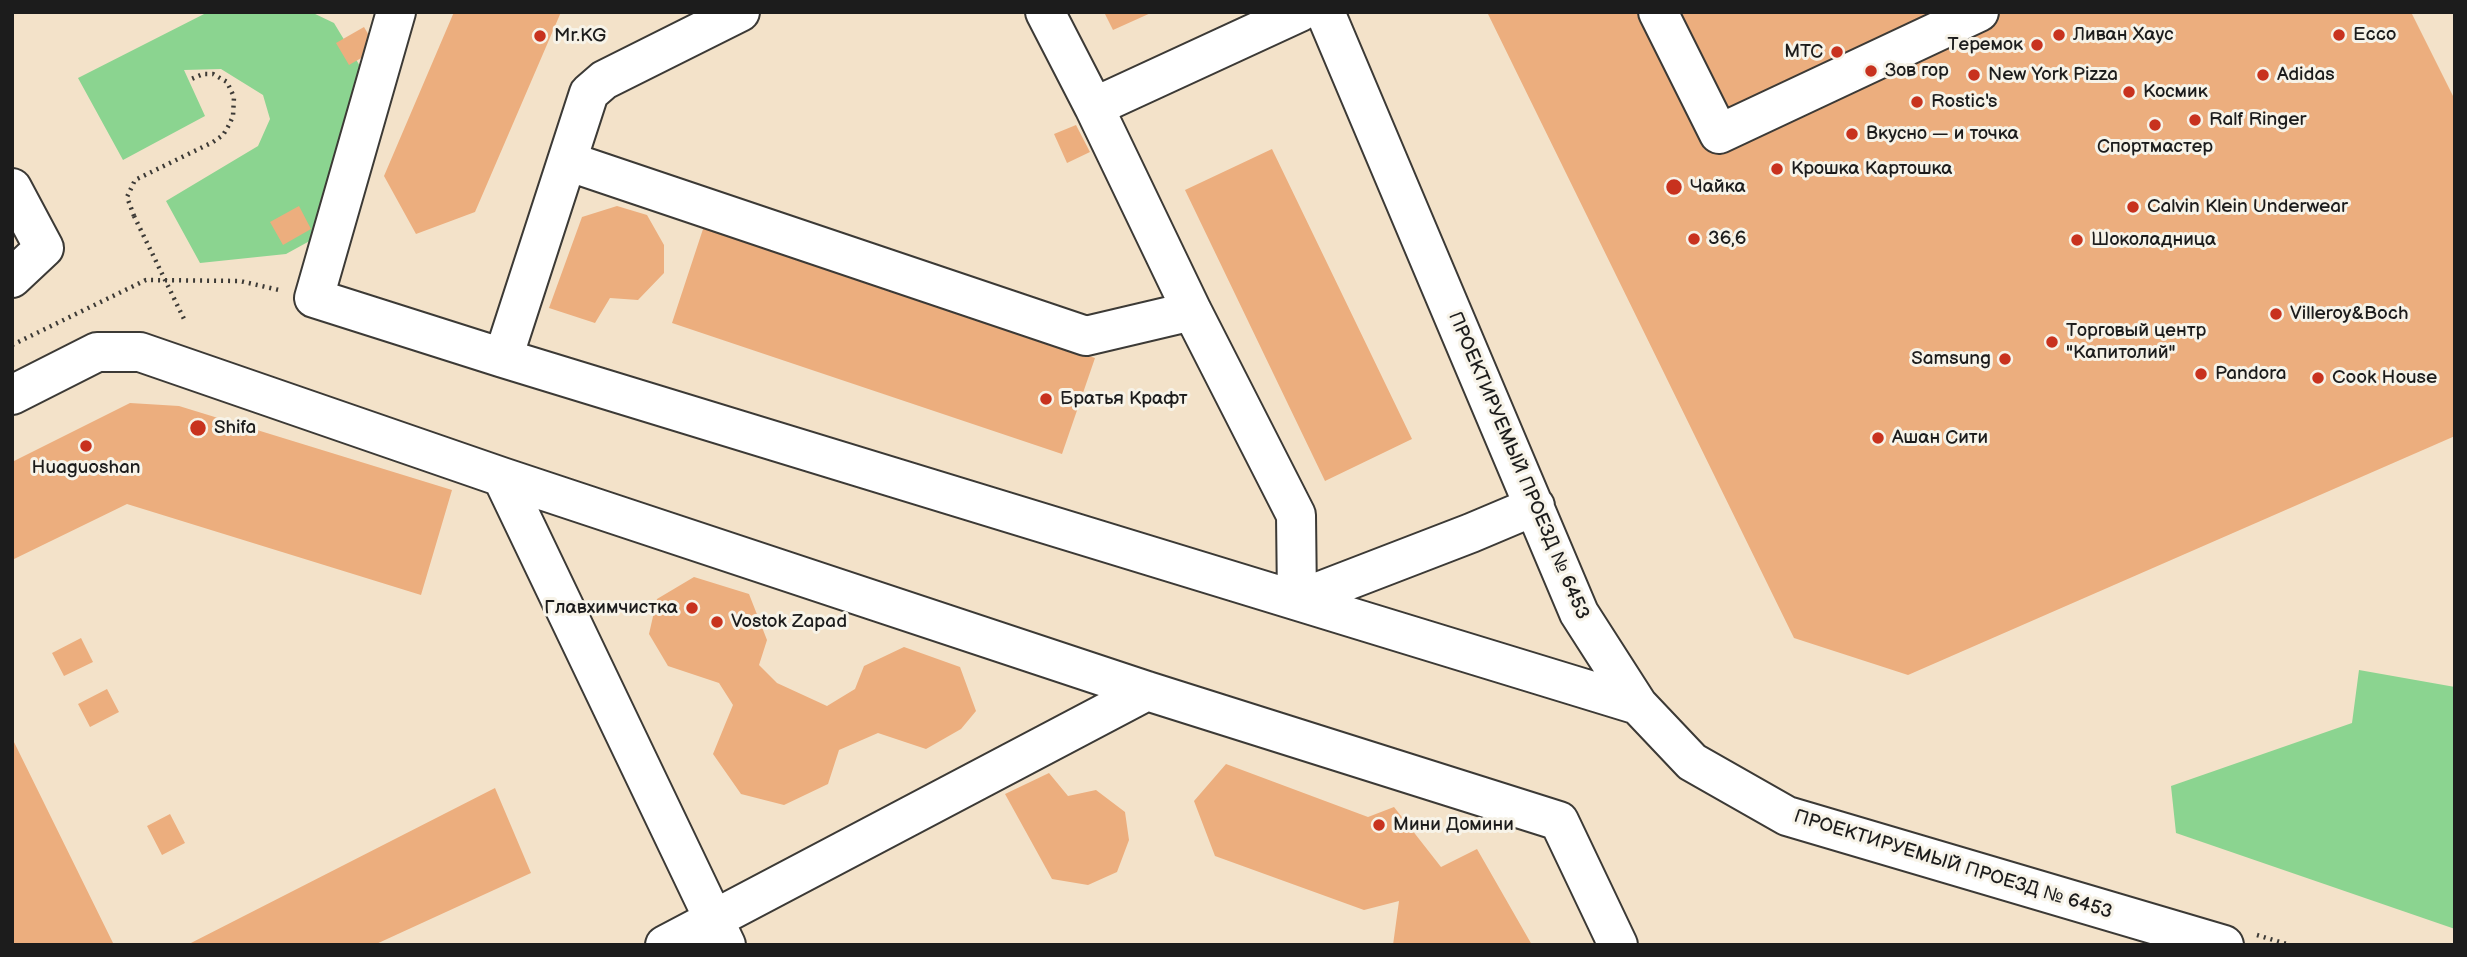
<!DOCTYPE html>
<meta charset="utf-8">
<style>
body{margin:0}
#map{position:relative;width:2467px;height:957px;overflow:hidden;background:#f3e2c9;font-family:"Balsamiq Sans",sans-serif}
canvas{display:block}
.frame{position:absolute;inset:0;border:14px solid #1c1c1c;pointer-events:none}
</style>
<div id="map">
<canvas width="2467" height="957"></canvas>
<div class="frame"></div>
</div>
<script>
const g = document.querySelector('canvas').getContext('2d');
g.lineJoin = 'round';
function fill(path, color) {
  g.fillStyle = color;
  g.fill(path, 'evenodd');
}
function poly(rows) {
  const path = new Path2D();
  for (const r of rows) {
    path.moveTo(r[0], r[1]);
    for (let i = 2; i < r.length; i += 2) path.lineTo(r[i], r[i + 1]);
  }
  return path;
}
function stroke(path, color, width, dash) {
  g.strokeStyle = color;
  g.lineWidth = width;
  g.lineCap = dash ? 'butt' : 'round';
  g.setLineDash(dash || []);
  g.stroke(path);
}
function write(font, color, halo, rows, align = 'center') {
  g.font = font + ' "Balsamiq Sans",sans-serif';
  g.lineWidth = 6;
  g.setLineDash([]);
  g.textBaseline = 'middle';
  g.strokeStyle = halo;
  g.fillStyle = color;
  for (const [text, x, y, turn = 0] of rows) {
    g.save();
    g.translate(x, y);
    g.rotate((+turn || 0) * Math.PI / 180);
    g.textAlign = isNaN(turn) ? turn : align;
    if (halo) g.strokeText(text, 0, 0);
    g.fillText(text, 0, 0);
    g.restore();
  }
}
const green = poly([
 [208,12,311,12,334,23,369,81,326,232,286,254,200,263,166,201,258,146,270,119,263,95,221,69,184,70,205,116,123,160,78,78],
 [2359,670,2455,687,2455,929,2176,833,2171,786,2352,723]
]);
const building = poly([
 [454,12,561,12,475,212,416,234,384,176],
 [1104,12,1153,12,1113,30],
 [1487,12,2411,12,2455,100,2455,436,1908,675,1794,638],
 [364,27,377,49,349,65,336,43],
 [1076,125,1090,152,1067,163,1054,134],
 [1272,149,1412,439,1325,481,1185,190],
 [299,206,311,229,283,245,270,222],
 [617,206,647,215,664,245,664,273,638,300,610,298,595,323,549,308,582,217],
 [704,226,1095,358,1062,454,672,323],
 [130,403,179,406,452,490,421,595,127,504,12,560,12,462],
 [694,577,749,594,767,640,759,665,777,683,827,706,855,689,864,666,904,647,960,667,976,711,961,729,926,749,878,733,839,750,828,784,784,805,741,794,713,754,733,705,719,683,668,666,649,634,657,599],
 [81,638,93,662,64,676,52,653],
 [107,689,119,712,90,727,78,704],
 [12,738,114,945,12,945],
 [1226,764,1368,817,1394,807,1441,867,1477,849,1532,945,1393,945,1399,901,1364,910,1215,856,1194,801],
 [1049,773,1068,796,1096,790,1125,812,1129,840,1117,872,1088,885,1052,879,1005,794],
 [495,788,531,873,374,945,187,945],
 [170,814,185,843,162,855,147,826]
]);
const path = poly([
 [134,216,127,197,135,180,213,142,223,135,229,125,233,116,234,97,227,82,213,74,203,74,189,80],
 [12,345,146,280,240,281,279,290],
 [2257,935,2290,945]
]);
const minor = poly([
 [396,12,314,298,503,358,1638,705],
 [1045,12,1094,107,1192,311,1296,515,1297,600,1471,533,1535,506],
 [1325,12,1579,613,1638,705,1692,762,1787,816,2224,945],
 [1658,12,1719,134,1979,12],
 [1094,107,1300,12],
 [567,161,1086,336,1192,311],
 [12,188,44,248,12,278],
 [503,358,589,93,604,80,740,12],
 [12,395,97,352,140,352,502,477,1147,691,1559,821,1618,945],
 [502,477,726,945],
 [665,945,1147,691]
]);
const pathBridge = poly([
 [134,216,185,321]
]);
const markers = [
 [2059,35,7,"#c8321e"],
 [2339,35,7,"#c8321e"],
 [540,36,7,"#c8321e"],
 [2037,45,7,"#c8321e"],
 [1837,52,7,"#c8321e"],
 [1871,71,7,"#c8321e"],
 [1974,75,7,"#c8321e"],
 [2263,75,7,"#c8321e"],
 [2129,92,7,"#c8321e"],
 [1917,102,7,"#c8321e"],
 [2195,120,7,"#c8321e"],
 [2155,125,7,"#c8321e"],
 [1852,134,7,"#c8321e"],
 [1777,169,7,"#c8321e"],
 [1674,187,9,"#c8321e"],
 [2133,207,7,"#c8321e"],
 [1694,239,7,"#c8321e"],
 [2077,240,7,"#c8321e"],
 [2276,314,7,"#c8321e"],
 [2052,342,7,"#c8321e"],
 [2005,359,7,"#c8321e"],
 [2201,374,7,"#c8321e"],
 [2318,378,7,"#c8321e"],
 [1046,399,7,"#c8321e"],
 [198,428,9,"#c8321e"],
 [1878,438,7,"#c8321e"],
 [86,446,7,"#c8321e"],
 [692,608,7,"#c8321e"],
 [717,622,7,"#c8321e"],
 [1379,825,7,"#c8321e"]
];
const poiNames = [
 ["Ливан Хаус",2073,35],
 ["Ecco",2353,35],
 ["Mr.KG",554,36],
 ["Теремок",2023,45,"right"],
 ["МТС",1823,52,"right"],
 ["Зов гор",1885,71],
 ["New York Pizza",1988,75],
 ["Adidas",2277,75],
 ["Космик",2143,92],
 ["Rostic's",1931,102],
 ["Ralf Ringer",2209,120],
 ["Вкусно — и точка",1866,134],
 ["Спортмастер",2155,147,"center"],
 ["Крошка Картошка",1791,169],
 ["Чайка",1690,187],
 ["Calvin Klein Underwear",2147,207],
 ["36,6",1708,239],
 ["Шоколадница",2091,240],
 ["Villeroy&Boch",2290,314],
 ["Торговый центр",2066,331],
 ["\"Капитолий\"",2066,353],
 ["Samsung",1991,359,"right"],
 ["Pandora",2215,374],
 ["Cook House",2332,378],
 ["Братья Крафт",1060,399],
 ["Shifa",214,428],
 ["Ашан Сити",1892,438],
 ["Huaguoshan",86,468,"center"],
 ["Главхимчистка",678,608,"right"],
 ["Vostok Zapad",731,622],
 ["Мини Домини",1393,825]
];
const streetNames = [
 ["ПРОЕКТИРУЕМЫЙ ПРОЕЗД № 6453",1518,466,67],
 ["ПРОЕКТИРУЕМЫЙ ПРОЕЗД № 6453",1953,865,17]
];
fill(green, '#8bd490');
fill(building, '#ecae7e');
stroke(minor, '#3c3a36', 42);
stroke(path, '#3c3a36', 4.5, [2, 5]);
stroke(minor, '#fff', 38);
stroke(pathBridge, '#3c3a36', 4.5, [2, 5]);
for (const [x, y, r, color] of markers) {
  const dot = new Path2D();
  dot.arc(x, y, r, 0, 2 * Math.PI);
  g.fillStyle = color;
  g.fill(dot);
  stroke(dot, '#f7f3e8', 2.5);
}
write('19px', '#1c1c1c', '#f7f3e8', poiNames, 'left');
write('19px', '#1c1c1c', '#f7f3e8', streetNames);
</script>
